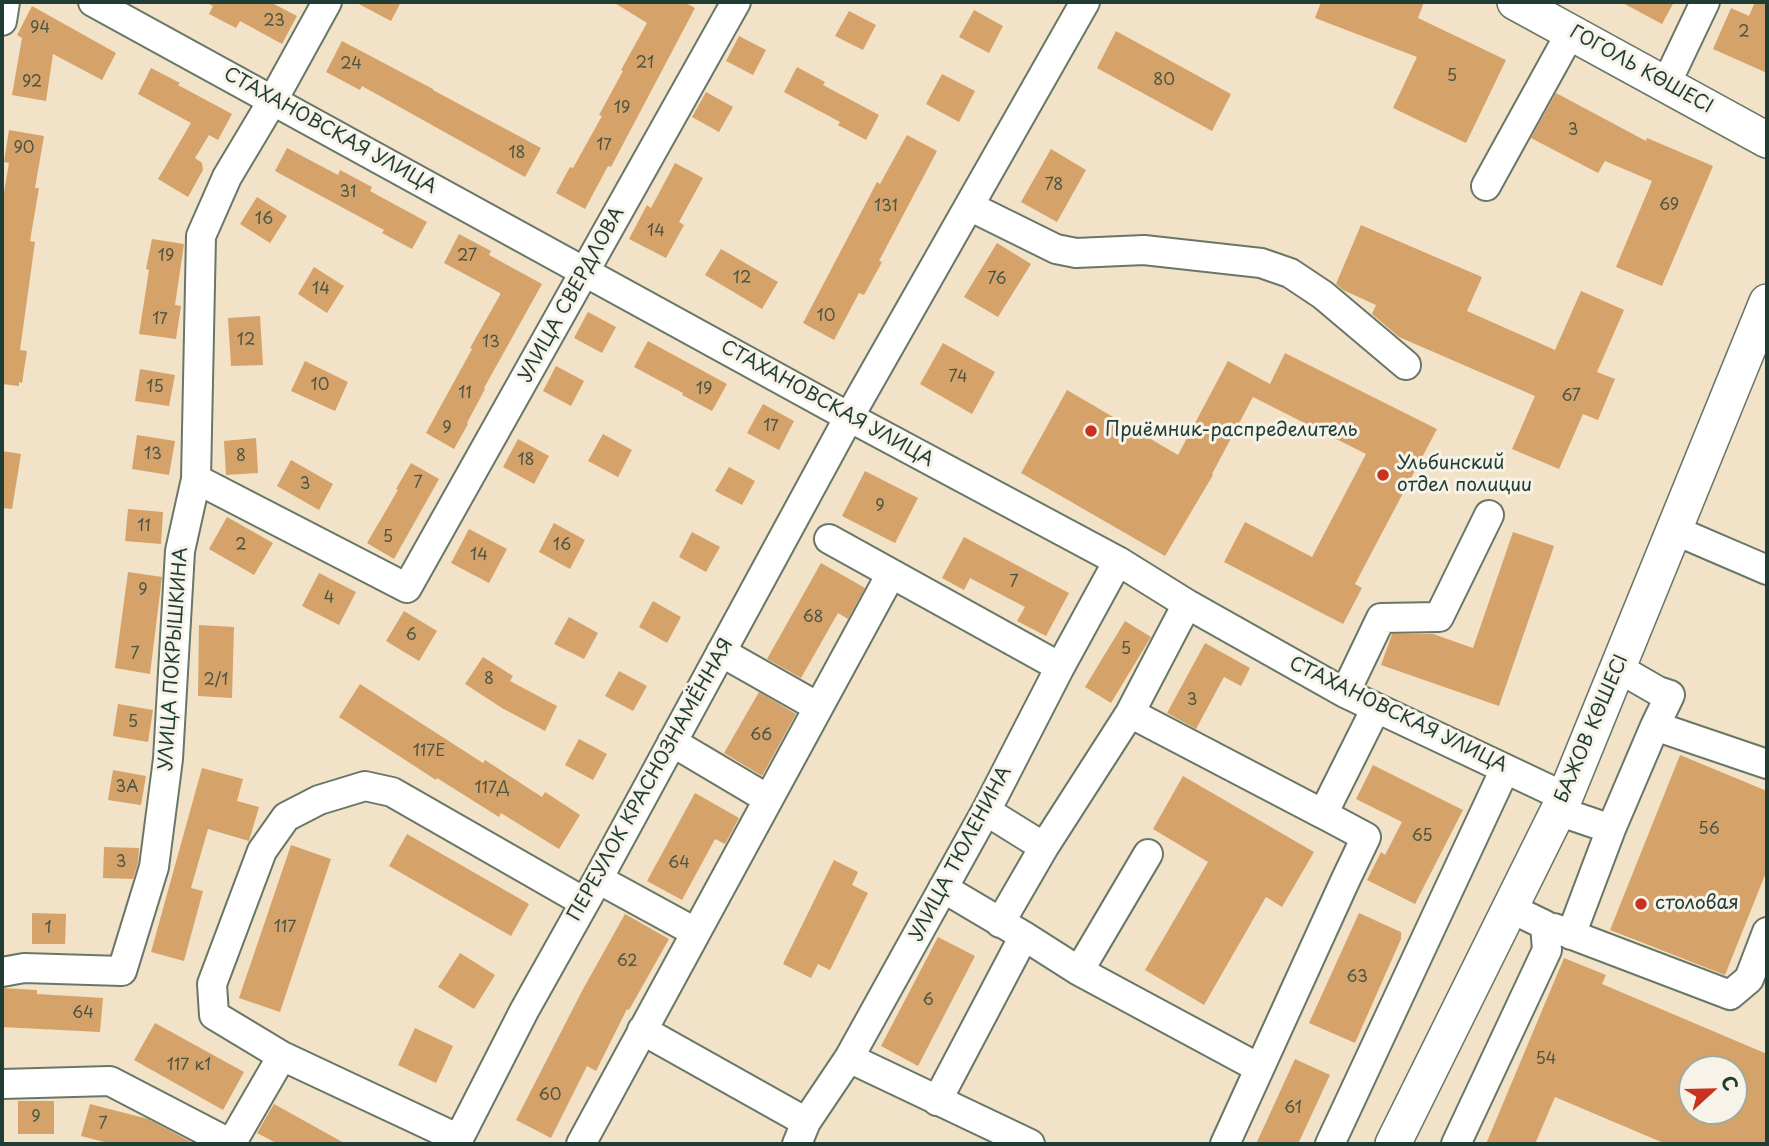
<!DOCTYPE html>
<meta charset="utf-8">
<style>
body{margin:0}
#map{position:relative;width:1769px;height:1146px;overflow:hidden;background:#f2e2c7;font-family:"Playpen Sans",sans-serif}
canvas{display:block}
.frame{position:absolute;inset:0;border:4px solid #1f3d34;pointer-events:none}
.north{position:absolute;left:1678px;top:1055px;width:70px;height:70px;box-sizing:border-box;background:#f7f3e8;border:2px solid #a1aaa0;border-radius:50%;rotate:68deg;font-size:19px;font-weight:700;line-height:28px;text-align:center;color:#1f3d34}
.north::after{content:'';display:block;margin:auto;width:24px;height:32px;background:#c8321e;clip-path:polygon(50% 0,100% 100%,50% 72%,0 100%)}
</style>
<div id="map">
<canvas width="1769" height="1146"></canvas>
<div class="frame"></div>
<div class="north">С</div>
</div>
<script>
const g = document.querySelector('canvas').getContext('2d');
g.lineJoin = 'round';
function fill(path, color) {
  g.fillStyle = color;
  g.fill(path, 'evenodd');
}
function poly(rows) {
  const path = new Path2D();
  for (const r of rows) {
    path.moveTo(r[0], r[1]);
    for (let i = 2; i < r.length; i += 2) path.lineTo(r[i], r[i + 1]);
  }
  return path;
}
function stroke(path, color, width, dash) {
  g.strokeStyle = color;
  g.lineWidth = width;
  g.lineCap = dash ? 'butt' : 'round';
  g.setLineDash(dash || []);
  g.stroke(path);
}
function write(font, color, halo, rows, align = 'center') {
  g.font = font + ' "Playpen Sans",sans-serif';
  g.lineWidth = 6;
  g.setLineDash([]);
  g.textBaseline = 'middle';
  g.strokeStyle = halo;
  g.fillStyle = color;
  for (const [text, x, y, turn = 0] of rows) {
    g.save();
    g.translate(x, y);
    g.rotate((+turn || 0) * Math.PI / 180);
    g.textAlign = isNaN(turn) ? turn : align;
    if (halo) g.strokeText(text, 0, 0);
    g.fillText(text, 0, 0);
    g.restore();
  }
}
const building = poly([
 [205,2,270,2,297,16,282,44,240,21,236,28,209,14,213,6],
 [355,2,401,2,391,21],
 [613,2,684,2,695,8,611,167,608,166,585,209,556,193,570,167,573,168,602,116,599,115,623,71,621,70,647,23],
 [1321,2,1424,2,1418,18,1506,60,1466,143,1393,108,1417,57,1315,18],
 [1621,2,1674,2,1662,24],
 [1755,2,1767,2,1767,73,1713,49,1731,8,1749,16],
 [32,6,116,53,102,80,53,54,46,101,12,95,22,38,17,35],
 [974,10,1003,26,989,53,959,37],
 [849,11,876,25,863,50,835,36],
 [1116,31,1231,94,1212,131,1097,68],
 [739,36,766,50,753,75,726,61],
 [342,41,433,89,433,90,541,148,525,177,362,86,360,90,326,72],
 [797,67,825,82,823,85,879,115,866,140,838,125,840,122,784,92],
 [151,68,180,83,178,85,232,114,218,140,209,135,195,158,202,163,203,170,188,197,158,179,191,123,138,94],
 [942,74,975,91,959,122,926,104],
 [706,92,733,107,719,132,692,117],
 [1556,93,1646,141,1647,138,1713,166,1662,286,1616,267,1652,181,1605,161,1598,173,1531,138],
 [9,130,44,136,35,188,39,188,30,241,35,242,20,350,27,351,22,383,19,382,19,386,2,384,2,204,9,163,4,162],
 [907,135,937,151,879,261,882,262,864,295,859,293,834,340,803,323,877,182,880,184],
 [287,148,338,175,340,170,372,187,370,191,427,222,412,249,382,233,384,230,275,171],
 [1051,149,1086,170,1057,222,1021,202],
 [675,163,703,178,679,222,684,225,666,258,629,239,647,205,651,208],
 [257,197,287,216,270,243,240,224],
 [1361,225,1482,277,1467,311,1555,350,1581,291,1624,310,1597,372,1615,379,1598,420,1583,414,1559,469,1512,449,1535,396,1399,337,1372,314,1376,305,1343,290,1336,284],
 [459,234,491,251,489,255,542,284,484,388,485,389,467,423,468,424,454,449,426,433,472,349,470,348,500,295,500,293,444,263],
 [152,239,184,244,175,305,181,306,176,339,139,334,149,270,146,269],
 [997,243,1031,264,998,317,964,297],
 [721,249,778,282,762,309,705,275],
 [314,267,344,286,327,313,298,294],
 [588,312,616,327,602,353,574,338],
 [260,316,263,365,231,366,228,318],
 [648,341,727,384,712,411,682,395,683,393,634,367],
 [943,343,995,372,972,414,920,384],
 [1285,353,1437,429,1355,584,1362,588,1343,624,1224,562,1245,522,1312,557,1366,454,1253,397,1212,474,1213,475,1165,556,1021,473,1067,390,1178,455,1228,361,1270,384],
 [305,361,348,382,335,411,291,391],
 [556,366,584,381,571,406,543,391],
 [140,369,175,375,169,406,135,401],
 [763,404,794,421,779,450,747,433],
 [603,434,632,450,618,477,588,461],
 [137,435,175,441,169,475,132,469],
 [256,438,258,473,226,475,224,441],
 [518,439,549,456,534,484,503,467],
 [2,451,21,454,12,509,2,508],
 [291,460,333,484,319,510,277,486],
 [411,463,439,479,394,559,367,543,398,490,396,489],
 [729,467,755,481,742,505,715,491],
 [865,471,918,498,895,543,842,516],
 [128,509,163,512,161,544,125,541],
 [227,517,273,543,254,575,209,549],
 [554,523,585,540,570,569,539,552],
 [469,529,507,549,489,583,451,563],
 [692,532,720,547,706,572,679,557],
 [1513,532,1554,546,1499,706,1381,665,1392,634,1433,634,1473,648],
 [964,537,1069,593,1046,636,1017,621,1025,607,970,578,964,590,942,578],
 [821,563,865,588,848,619,838,613,801,678,767,659],
 [128,572,162,577,150,674,115,668],
 [319,573,356,592,339,625,302,606],
 [653,601,681,617,667,643,639,627],
 [404,611,437,631,419,661,386,641],
 [569,617,598,633,584,659,554,644],
 [1125,621,1151,637,1111,703,1085,687],
 [199,625,234,627,232,698,198,696],
 [1205,643,1250,668,1241,686,1224,677,1196,729,1167,713],
 [483,657,513,676,510,681,557,706,545,731,502,708,465,684],
 [619,671,647,686,633,711,605,696],
 [360,684,483,763,485,760,542,797,545,792,580,815,559,849,501,813,499,817,437,778,436,780,339,717],
 [759,692,796,714,762,776,724,753],
 [118,704,153,710,148,742,113,736],
 [579,739,607,754,593,780,565,765],
 [1680,755,1767,791,1767,870,1725,975,1610,930],
 [1373,765,1463,810,1415,904,1367,880,1381,852,1385,855,1402,822,1356,799],
 [202,768,243,779,237,801,259,807,249,841,208,829,191,888,203,891,184,961,151,952],
 [113,770,146,776,141,805,108,800],
 [1183,776,1314,852,1282,907,1266,897,1204,1005,1145,970,1208,862,1153,829],
 [695,793,739,818,725,844,715,839,682,900,647,881],
 [407,834,529,904,511,936,389,866],
 [291,845,331,859,280,1012,239,998],
 [104,847,139,848,138,863,133,879,103,878],
 [834,860,858,872,852,885,868,893,830,970,818,964,811,978,783,964],
 [32,913,66,914,65,944,32,944],
 [1359,913,1401,932,1401,939,1355,1043,1309,1023],
 [625,914,669,939,629,1010,627,1009,596,1071,587,1066,551,1138,516,1120,582,991],
 [938,937,975,956,918,1066,881,1046],
 [460,953,495,975,474,1009,438,987],
 [1564,958,1606,975,1602,984,1767,1054,1767,1144,1666,1144,1555,1097,1535,1144,1486,1144],
 [1692,1069,1734,1069,1734,1111,1692,1111],
 [2,988,37,990,37,994,103,998,100,1032,2,1027],
 [155,1023,244,1072,223,1110,134,1060],
 [415,1028,453,1046,436,1083,398,1065],
 [1295,1059,1330,1075,1298,1144,1256,1144],
 [18,1101,54,1101,54,1134,18,1134],
 [90,1104,148,1119,195,1144,112,1144,81,1136],
 [274,1104,346,1144,278,1144,257,1133]
]);
const minor = poly([
 [93,2,849,417,1118,561,1187,604,1345,693,1565,797],
 [2,21,5,2],
 [1666,84,1705,2],
 [1486,186,1571,32],
 [969,206,1056,249,1076,253,1144,250,1261,263,1290,273,1323,295,1406,365],
 [196,479,407,588,736,2],
 [1674,530,1767,570],
 [829,539,1060,667],
 [721,652,818,707],
 [1345,693,1381,618,1439,617,1489,515],
 [1130,713,1323,814],
 [1655,726,1767,764],
 [672,742,768,799],
 [986,811,1044,847],
 [1558,811,1611,829],
 [598,879,695,932],
 [1000,923,1044,847,1130,713,1187,604],
 [1554,928,1730,995,1749,979,1767,932],
 [1571,935,1611,829,1655,726,1670,695,1658,691,1618,668],
 [1024,936,1079,971,1259,1068],
 [1079,971,1148,854],
 [2,972,24,968,122,971,154,867,168,759,180,551,196,479,201,236,227,177,273,100,327,2],
 [642,1030,806,1122],
 [282,1056,459,1139],
 [849,1058,1030,1144],
 [2,1084,110,1081,231,1144],
 [937,1101,1024,936,943,888],
 [231,1144,282,1056,214,1015,212,984,262,851,286,817,319,800,365,786,392,792,584,902],
 [456,1144,524,1011,598,879,849,417,1085,2],
 [581,1144,891,574],
 [797,1144,806,1122,849,1058,986,811,1060,667,1118,561],
 [1225,1144,1345,881,1366,837,1323,814,1376,708],
 [1330,1144,1505,769],
 [1456,1144,1547,950,1545,925,1510,908]
]);
const major = poly([
 [1515,2,1767,140],
 [1393,1144,1565,797,1767,302]
]);
const markers = [
 [1091,431,7,"#c8321e"],
 [1383,475,7,"#c8321e"],
 [1641,904,7,"#c8321e"]
];
const numberNames = [
 ["23",274,22],
 ["94",40,29],
 ["2",1744,33],
 ["21",645,64],
 ["24",351,65],
 ["5",1452,77],
 ["80",1164,81],
 ["92",32,83],
 ["19",622,109],
 ["3",1573,131],
 ["17",604,146],
 ["90",24,149],
 ["18",517,154],
 ["78",1054,186],
 ["31",348,193],
 ["69",1669,206],
 ["131",886,207],
 ["16",264,220],
 ["14",656,232],
 ["19",166,257],
 ["27",467,257],
 ["12",742,279],
 ["76",997,280],
 ["14",321,290],
 ["10",826,317],
 ["17",160,320],
 ["12",246,341],
 ["13",491,343],
 ["74",958,378],
 ["10",320,386],
 ["15",155,388],
 ["19",704,390],
 ["11",465,394],
 ["67",1571,397],
 ["17",771,427],
 ["9",447,429],
 ["13",153,455],
 ["8",241,457],
 ["18",526,461],
 ["7",418,484],
 ["3",305,485],
 ["9",880,507],
 ["11",144,527],
 ["5",388,538],
 ["2",241,546],
 ["16",562,546],
 ["14",479,556],
 ["7",1014,583],
 ["9",143,591],
 ["4",329,599],
 ["68",813,618],
 ["6",411,636],
 ["5",1126,650],
 ["7",135,655],
 ["8",489,680],
 ["2/1",216,681],
 ["3",1192,701],
 ["5",133,723],
 ["66",761,736],
 ["117Е",429,752],
 ["3А",127,788],
 ["117Д",492,789],
 ["56",1709,830],
 ["65",1422,837],
 ["3",121,863],
 ["64",679,864],
 ["117",285,928],
 ["1",48,929],
 ["62",627,962],
 ["63",1357,978],
 ["6",928,1001],
 ["64",83,1014],
 ["54",1546,1060],
 ["117 к1",189,1066],
 ["60",550,1096],
 ["61",1293,1109],
 ["9",36,1118],
 ["7",103,1125]
];
const streetNames = [
 ["ГОГОЛЬ КӨШЕСІ",1641,70,29],
 ["СТАХАНОВСКАЯ УЛИЦА",330,131,29],
 ["УЛИЦА СВЕРДЛОВА",572,295,-61],
 ["СТАХАНОВСКАЯ УЛИЦА",827,404,29],
 ["УЛИЦА ПОКРЫШКИНА",174,659,-86],
 ["СТАХАНОВСКАЯ УЛИЦА",1398,715,26],
 ["БАЖОВ КӨШЕСІ",1592,729,-67],
 ["ПЕРЕУЛОК КРАСНОЗНАМЁННАЯ",651,780,-61],
 ["УЛИЦА ТЮЛЕНИНА",961,854,-62]
];
const poiNames = [
 ["Приёмник-распределитель",1105,431],
 ["Ульбинский",1397,464],
 ["отдел полиции",1397,486],
 ["столовая",1655,904]
];
fill(building, '#d5a26a');
stroke(minor, '#697767', 32);
stroke(major, '#697767', 38);
stroke(minor, '#fff', 28);
stroke(major, '#fff', 35);
for (const [x, y, r, color] of markers) {
  const dot = new Path2D();
  dot.arc(x, y, r, 0, 2 * Math.PI);
  g.fillStyle = color;
  g.fill(dot);
  stroke(dot, '#f7f3e8', 2.5);
}
write('16px', '#4c5642', null, numberNames);
write('19px', '#1f3d34', '#f7f3e8', streetNames);
write('19px', '#1f3d34', '#f7f3e8', poiNames, 'left');
</script>
